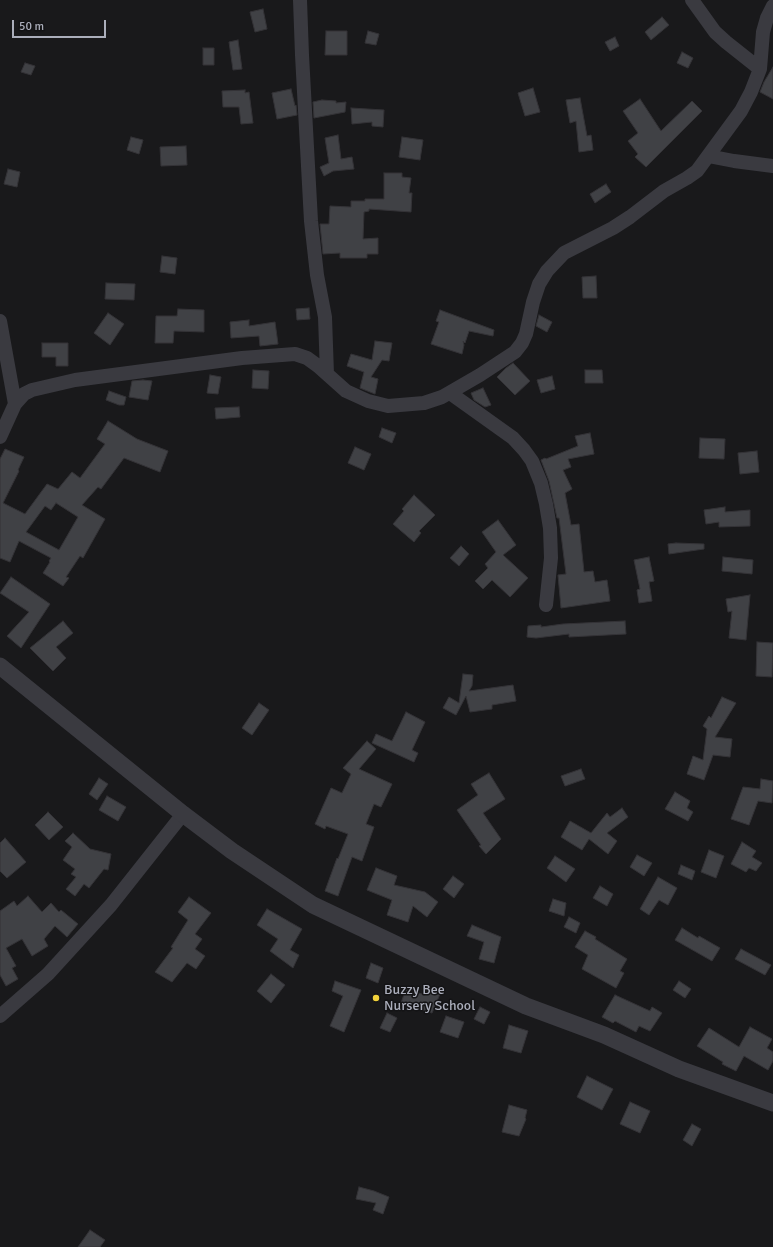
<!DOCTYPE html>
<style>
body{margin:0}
#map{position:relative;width:773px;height:1247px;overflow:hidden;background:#19191b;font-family:Signika,sans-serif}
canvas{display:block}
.scale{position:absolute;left:12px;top:20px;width:94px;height:18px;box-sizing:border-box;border:2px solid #abaebb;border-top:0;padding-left:5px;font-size:12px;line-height:14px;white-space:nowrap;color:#abaebb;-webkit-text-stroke:3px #141416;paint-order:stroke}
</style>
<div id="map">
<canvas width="773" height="1247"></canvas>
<div class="scale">50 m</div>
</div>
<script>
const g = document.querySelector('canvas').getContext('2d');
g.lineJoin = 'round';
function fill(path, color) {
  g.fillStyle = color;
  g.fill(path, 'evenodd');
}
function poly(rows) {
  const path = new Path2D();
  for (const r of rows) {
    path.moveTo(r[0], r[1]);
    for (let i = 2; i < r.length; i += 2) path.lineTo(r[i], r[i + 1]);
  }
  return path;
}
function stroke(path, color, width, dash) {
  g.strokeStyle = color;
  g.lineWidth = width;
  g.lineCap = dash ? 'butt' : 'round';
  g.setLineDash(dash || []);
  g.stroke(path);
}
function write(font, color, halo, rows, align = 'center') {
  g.font = font + ' Signika,sans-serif';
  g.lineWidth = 3;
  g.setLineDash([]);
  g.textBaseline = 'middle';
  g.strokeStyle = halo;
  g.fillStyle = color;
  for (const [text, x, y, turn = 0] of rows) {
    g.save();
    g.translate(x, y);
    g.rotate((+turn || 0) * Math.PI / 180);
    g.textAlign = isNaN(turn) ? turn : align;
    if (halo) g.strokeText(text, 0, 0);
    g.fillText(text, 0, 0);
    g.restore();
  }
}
const building = poly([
 [263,9,267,29,255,32,250,12,263,9],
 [662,17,669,25,651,40,645,32,662,17],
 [326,31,347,31,347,55,325,55,326,31],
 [368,31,379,34,376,45,365,43,368,31],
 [615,37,619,46,610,51,605,42,615,37],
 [238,40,242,69,233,70,229,42,238,40],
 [203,48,214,48,214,65,203,65,203,48],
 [682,52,693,58,688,68,677,63,682,52],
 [25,63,35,66,31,75,21,72,25,63],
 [773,67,773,99,760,92,764,82,773,67],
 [533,88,540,112,525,116,518,93,533,88],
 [291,89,295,106,296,105,297,115,277,119,272,93,291,89],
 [245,90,245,93,249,92,253,123,241,124,239,107,223,107,222,91,245,90],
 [580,98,587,136,591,135,593,150,579,152,576,121,570,123,566,100,580,98],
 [640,99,661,131,692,101,702,111,646,167,635,157,638,154,628,141,638,133,623,111,640,99],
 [322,100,336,101,336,103,346,102,345,112,314,118,313,102,322,100],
 [351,108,384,110,383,127,372,126,372,122,352,124,351,108],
 [338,135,341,159,352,157,354,169,333,171,324,176,320,167,329,163,325,138,338,135],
 [131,137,143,140,139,154,127,150,131,137],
 [402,137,423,140,420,160,399,157,402,137],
 [186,146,187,165,161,166,160,147,186,146],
 [8,169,20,172,17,187,4,184,8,169],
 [384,173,402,173,402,177,411,178,409,193,412,193,411,212,369,209,369,211,364,212,363,239,378,238,378,254,367,254,367,258,340,258,340,253,323,254,320,224,329,224,330,206,351,207,351,201,365,201,365,199,384,199,384,173],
 [606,184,611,192,595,203,590,194,606,184],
 [162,256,177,258,175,274,160,272,162,256],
 [596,276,597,298,583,298,582,277,596,276],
 [106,283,135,284,134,300,105,299,106,283],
 [309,308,310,319,297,320,296,309,309,308],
 [178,309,204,310,204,332,174,331,173,343,155,343,156,316,177,316,178,309],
 [440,310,494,330,493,336,469,331,465,343,463,341,464,345,462,354,431,344,439,322,436,321,440,310],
 [108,313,124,324,110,345,94,333,108,313],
 [539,315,552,322,547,332,536,326,539,315],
 [249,320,249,326,275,322,278,344,260,346,259,336,231,338,230,322,249,320],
 [375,341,392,343,389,361,382,360,371,377,378,379,375,394,360,388,364,372,347,366,351,354,372,360,375,341],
 [42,343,68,343,68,366,56,366,56,357,42,357,42,343],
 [513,363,530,381,515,395,497,377,506,368,513,363],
 [253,370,269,371,268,389,252,388,253,370],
 [585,370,602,370,603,383,585,383,585,370],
 [210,375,221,377,218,394,207,393,210,375],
 [552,376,555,389,541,393,537,380,552,376],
 [143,380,152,381,148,400,129,397,132,381,143,380],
 [483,388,491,405,485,407,474,400,471,393,483,388],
 [109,391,126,397,124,405,119,405,106,400,109,391],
 [239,407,240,417,216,419,215,408,239,407],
 [108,421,137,439,168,451,160,472,124,458,101,489,98,487,82,505,105,519,83,558,80,556,66,577,69,578,63,586,43,573,50,562,49,561,51,558,19,541,10,562,0,558,0,459,5,449,24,457,18,470,19,471,3,503,25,514,47,484,58,489,72,472,80,478,105,444,97,439,108,421],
 [56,503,78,517,59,550,26,532,45,506,51,510,56,503],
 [382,428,396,433,392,443,379,437,382,428],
 [590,433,594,454,568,459,571,467,563,470,572,489,565,493,571,525,579,524,584,572,593,571,595,582,607,580,610,601,561,608,558,575,566,574,559,518,557,518,549,481,541,460,545,458,546,459,578,446,575,436,590,433],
 [700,438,725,439,724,459,699,458,700,438],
 [355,447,371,454,364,470,348,463,355,447],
 [757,451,759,472,740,474,738,453,757,451],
 [414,495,435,515,419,531,421,533,414,542,393,524,404,511,402,509,414,495],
 [725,507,725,512,750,510,750,526,719,527,719,522,706,524,704,510,725,507],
 [498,520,516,545,503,555,528,578,510,597,492,580,483,589,475,581,488,568,485,564,496,552,482,532,498,520],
 [676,543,704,544,704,549,669,554,668,544,676,543],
 [461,546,469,554,459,566,450,558,461,546],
 [649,557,654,581,649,582,652,601,639,603,637,590,640,589,634,560,649,557],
 [723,557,753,560,752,574,722,571,723,557],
 [11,577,50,604,21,648,7,636,29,612,0,593,11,577],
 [750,595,746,640,729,638,732,611,728,612,726,599,750,595],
 [63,621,73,633,56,647,66,658,53,671,30,648,63,621],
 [625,621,626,634,569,637,569,634,536,638,527,637,528,626,541,625,541,627,563,624,625,621],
 [757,642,773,643,772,677,756,676,757,642],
 [463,674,473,675,472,686,469,691,513,685,516,701,492,705,492,709,470,712,466,696,456,715,443,708,449,697,459,703,463,674],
 [722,697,736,703,715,737,732,739,730,757,713,755,704,780,687,774,693,756,703,760,707,729,703,726,709,716,711,718,722,697],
 [259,703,269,710,252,735,242,728,259,703],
 [406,712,425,722,412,750,418,753,414,762,372,743,376,734,392,741,406,712],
 [367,741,376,749,359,769,392,784,381,807,374,804,366,824,374,827,362,861,352,857,338,896,325,891,337,858,338,859,348,834,326,826,325,829,315,824,331,788,342,793,351,774,343,768,367,741],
 [581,769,585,779,565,786,561,776,581,769],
 [489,773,505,799,483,813,501,839,486,854,479,846,481,845,457,810,478,795,471,784,489,773],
 [99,778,108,784,97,800,89,794,99,778],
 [761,779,773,781,772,803,758,801,749,825,731,819,743,787,760,789,761,779],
 [675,792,690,801,687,808,693,812,688,821,665,809,675,792],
 [107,796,126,807,118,821,99,810,107,796],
 [622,808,628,817,607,833,617,841,608,854,589,839,582,850,561,837,570,821,591,833,607,813,610,817,622,808],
 [48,812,63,827,49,840,35,825,48,812],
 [73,833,90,849,111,854,108,870,104,869,89,888,84,884,75,896,66,889,76,877,71,874,75,869,63,860,72,847,65,841,73,833],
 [5,838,26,862,7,878,0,871,0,843,5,838],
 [742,842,756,851,752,857,762,863,756,871,749,868,746,872,731,864,742,842],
 [709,850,724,856,716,878,701,872,709,850],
 [637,855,652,863,644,876,630,867,637,855],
 [555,856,575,869,566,882,547,868,555,856],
 [681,865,695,871,692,880,678,874,681,865],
 [376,868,397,876,394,885,425,892,438,902,427,917,413,906,408,922,387,915,392,900,367,890,376,868],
 [453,876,464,884,454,898,443,889,453,876],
 [658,877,677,888,668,905,659,900,649,915,640,909,658,877],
 [600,886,613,894,607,906,593,898,600,886],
 [28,896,42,912,51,903,59,912,61,910,78,924,67,937,55,926,44,939,48,946,32,956,22,939,6,948,16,966,12,968,18,979,6,986,0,975,0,911,14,901,17,906,28,896],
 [189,897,211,913,195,934,202,939,195,949,205,956,196,969,187,963,172,982,155,972,173,948,171,947,188,920,178,912,189,897],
 [553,899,566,903,564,916,549,911,553,899],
 [267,909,302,929,290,950,299,955,293,968,270,951,278,939,257,925,267,909],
 [569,917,580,923,576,933,564,927,569,917],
 [472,925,501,937,494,963,479,959,484,942,467,936,472,925],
 [682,928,698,938,699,936,720,948,712,961,675,940,682,928],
 [585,931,596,937,595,939,627,959,620,971,624,973,616,988,582,969,588,955,575,947,585,931],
 [741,949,771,965,765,975,735,959,741,949],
 [371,963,383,968,378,983,366,978,371,963],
 [271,974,285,985,271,1003,257,991,271,974],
 [335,981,361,990,344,1032,330,1026,343,996,332,991,335,981],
 [679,981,691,989,685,998,673,990,679,981],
 [406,989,425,995,427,989,440,994,432,1013,401,1003,406,989],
 [615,995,650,1011,652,1007,662,1013,650,1031,639,1026,636,1032,615,1021,613,1023,602,1017,615,995],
 [480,1007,490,1012,484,1024,474,1019,480,1007],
 [387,1013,397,1018,390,1032,380,1028,387,1013],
 [446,1016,464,1022,458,1038,440,1032,446,1016],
 [509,1025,528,1031,521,1053,503,1048,509,1025],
 [750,1027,772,1039,767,1048,773,1052,773,1061,768,1070,744,1056,736,1071,722,1064,723,1062,697,1046,709,1028,739,1047,750,1027],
 [587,1076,613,1089,602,1110,577,1097,587,1076],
 [630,1102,650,1111,640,1133,620,1124,630,1102],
 [509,1105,527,1110,525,1118,526,1119,519,1136,502,1132,509,1105],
 [692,1124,701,1129,692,1146,683,1140,692,1124],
 [359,1187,374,1191,389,1197,383,1214,373,1210,376,1203,356,1199,359,1187],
 [90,1230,105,1240,100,1247,78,1247,90,1230]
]);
const minor = poly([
 [300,0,302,55,311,221,317,275,325,317,327,374],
 [692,0,715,32,726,42,760,69],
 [708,156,734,161,773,166],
 [0,321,15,404],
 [450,393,513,438,524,450,532,461,541,483,546,504,550,528,551,558,546,605],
 [0,437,15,404,24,394,32,390,75,380,242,358,295,354,307,358,318,366,346,391,368,401,388,406,424,403,442,397,480,375,515,352,522,343,526,334,533,302,539,284,547,271,564,253,613,228,630,217,664,191,687,178,697,171,741,111,751,92,760,69,763,32,767,18,773,6],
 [0,1016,48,974,111,905,183,814]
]);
const tertiary = poly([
 [0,666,183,814,232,851,313,905,526,1006,604,1035,679,1069,773,1103]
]);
const markers = [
 [376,998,4,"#f2d23b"]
];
const poiNames = [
 ["Buzzy Bee",384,990],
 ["Nursery School",384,1006]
];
fill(building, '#404145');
stroke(building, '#343337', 1);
stroke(minor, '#3a3a40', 14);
stroke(tertiary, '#3a3a40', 17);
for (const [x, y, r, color] of markers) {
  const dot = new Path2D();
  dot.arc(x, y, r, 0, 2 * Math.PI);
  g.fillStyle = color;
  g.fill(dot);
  stroke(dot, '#141416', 1.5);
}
write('14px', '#abaebb', '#141416', poiNames, 'left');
</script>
